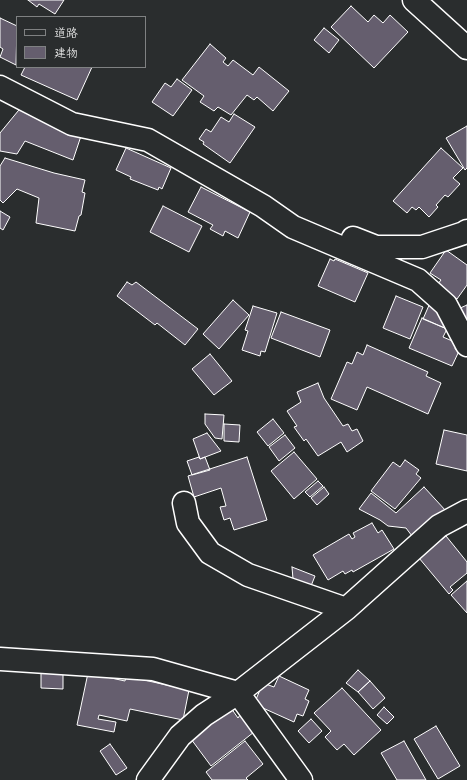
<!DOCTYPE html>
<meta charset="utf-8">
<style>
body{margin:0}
#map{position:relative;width:467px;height:780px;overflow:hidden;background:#2a2d2e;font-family:"Playpen Sans","Klee One",sans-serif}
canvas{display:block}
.legend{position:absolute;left:16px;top:16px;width:130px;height:52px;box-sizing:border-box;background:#2a2d2e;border:1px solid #7f8182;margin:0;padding:5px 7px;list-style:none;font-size:12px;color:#fff}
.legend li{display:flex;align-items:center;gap:8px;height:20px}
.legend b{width:20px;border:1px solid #7f8182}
</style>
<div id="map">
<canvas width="467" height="780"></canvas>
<ul class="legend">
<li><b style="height:5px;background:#2a2d2e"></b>道路</li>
<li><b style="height:11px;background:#655e6e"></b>建物</li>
</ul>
</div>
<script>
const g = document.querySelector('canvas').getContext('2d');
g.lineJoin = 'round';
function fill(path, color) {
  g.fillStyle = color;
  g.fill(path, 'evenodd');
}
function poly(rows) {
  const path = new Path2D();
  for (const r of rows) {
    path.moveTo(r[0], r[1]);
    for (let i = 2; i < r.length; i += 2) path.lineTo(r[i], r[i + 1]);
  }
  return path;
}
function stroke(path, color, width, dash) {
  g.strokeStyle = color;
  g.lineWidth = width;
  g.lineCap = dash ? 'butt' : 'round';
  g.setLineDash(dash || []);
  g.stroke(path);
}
const building = poly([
 [28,0,64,0,55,14,39,4,37,7,28,0],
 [351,6,368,22,374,15,383,23,390,15,408,32,374,68,331,27,351,6],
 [0,18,17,26,16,65,0,57,3,49,0,47,0,18],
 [324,28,339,40,329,53,314,40,324,28],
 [210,44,226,58,223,62,228,66,233,60,253,75,259,67,289,91,273,111,257,97,254,100,247,95,231,115,218,107,214,111,200,102,204,96,182,80,210,44],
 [25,67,92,67,77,100,21,75,25,67],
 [177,79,192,90,173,116,152,102,165,83,171,87,177,79],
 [23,105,83,130,73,160,25,141,17,154,0,151,0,133,23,105],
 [234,114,255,127,230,163,203,144,204,142,199,139,206,129,211,132,221,117,229,122,234,114],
 [467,126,467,168,465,170,446,138,467,126],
 [126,148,171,168,162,189,159,187,158,190,130,179,131,177,116,170,126,148],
 [441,148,463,168,453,178,460,184,448,197,445,195,436,205,438,207,429,217,419,207,416,210,412,207,407,213,393,201,441,148],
 [5,158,54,173,85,180,82,192,85,193,81,215,79,216,75,231,36,223,39,198,17,189,3,203,0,200,0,166,5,158],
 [201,187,250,212,238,238,225,231,223,236,210,229,213,225,188,212,201,187],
 [163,206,202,226,189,252,150,232,163,206],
 [0,211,10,217,3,230,0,228,0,211],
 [446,250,467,265,467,285,457,299,437,285,441,280,430,273,446,250],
 [330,259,334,261,335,259,368,273,355,302,318,286,330,259],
 [127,282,132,285,136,282,198,329,185,345,157,323,155,325,117,296,127,282],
 [396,296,423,307,410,339,383,328,396,296],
 [233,300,249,315,219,349,203,334,233,300],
 [430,303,441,308,447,329,423,319,430,303],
 [467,305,467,328,458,309,467,305],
 [253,306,277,313,265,352,261,351,260,356,242,350,248,331,245,330,253,306],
 [281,312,330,330,320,357,271,338,281,312],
 [422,318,447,329,443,337,457,343,455,349,459,351,452,366,409,348,422,318],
 [367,345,428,372,426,376,441,383,428,414,367,387,357,410,331,399,347,362,352,364,357,352,363,355,367,345],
 [210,354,232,381,214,395,192,369,210,354],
 [318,383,324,398,343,426,348,424,352,431,357,429,363,441,347,452,341,442,318,456,306,439,304,441,294,427,297,426,287,411,301,402,297,392,318,383],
 [205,414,224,415,222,439,215,438,205,424,205,414],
 [273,419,284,433,268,446,257,432,273,419],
 [224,424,240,425,239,442,224,441,224,424],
 [444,430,467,435,467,471,436,464,444,430],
 [207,433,221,451,200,459,193,439,207,433],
 [285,435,295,448,279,461,269,447,285,435],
 [294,452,317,479,294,499,271,471,294,452],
 [199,457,200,459,205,457,210,470,192,475,187,461,199,457],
 [247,457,267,520,234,530,230,518,224,520,220,507,226,506,221,488,194,497,188,476,247,457],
 [405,460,419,470,416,474,421,478,395,509,371,491,393,462,400,467,405,460],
 [318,481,323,486,310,497,305,492,318,481],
 [324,487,329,494,317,505,311,498,324,487],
 [424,487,446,511,412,536,406,528,388,526,380,520,359,509,371,493,396,513,424,487],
 [372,523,378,533,382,530,394,549,353,572,352,570,345,574,343,571,328,580,313,555,349,534,352,539,355,537,353,533,372,523],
 [446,536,467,562,467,573,450,587,453,590,449,594,419,558,446,536],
 [292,567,315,576,311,586,293,579,292,567],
 [467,581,467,613,451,595,467,581],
 [358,670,370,681,358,692,346,683,358,670],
 [41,672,63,673,63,689,41,688,41,672],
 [88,673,125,681,126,676,189,690,183,720,130,709,127,721,99,715,98,719,116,722,114,732,77,725,88,673],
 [279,676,309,690,305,699,309,701,303,716,297,714,294,722,254,704,263,683,274,687,279,676],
 [370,681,385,698,373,709,358,692,370,681],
 [342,688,381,730,354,755,344,744,337,750,325,737,331,731,314,713,342,688],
 [384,707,394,717,387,724,377,715,384,707],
 [231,708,238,718,240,715,254,732,211,766,191,739,231,708],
 [311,719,322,731,309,743,298,731,311,719],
 [436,726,460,766,438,779,414,739,436,726],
 [245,741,263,764,246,778,248,780,212,780,206,772,245,741],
 [404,741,426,780,397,780,381,753,404,741],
 [110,744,127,768,116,775,100,751,110,744]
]);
const minor = poly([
 [414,0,467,48],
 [0,87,72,124,148,140,263,206,293,227,418,280,446,305,467,345],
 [353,238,376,247,422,247,464,233,467,231],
 [184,503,188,523,210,553,248,575,346,609],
 [0,659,153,669,238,693,301,780],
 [148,780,180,736,204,715,238,693,346,609,439,526,467,511]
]);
fill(building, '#655e6e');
stroke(building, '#fff', 1);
stroke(minor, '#fff', 25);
stroke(minor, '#2a2d2e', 22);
</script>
